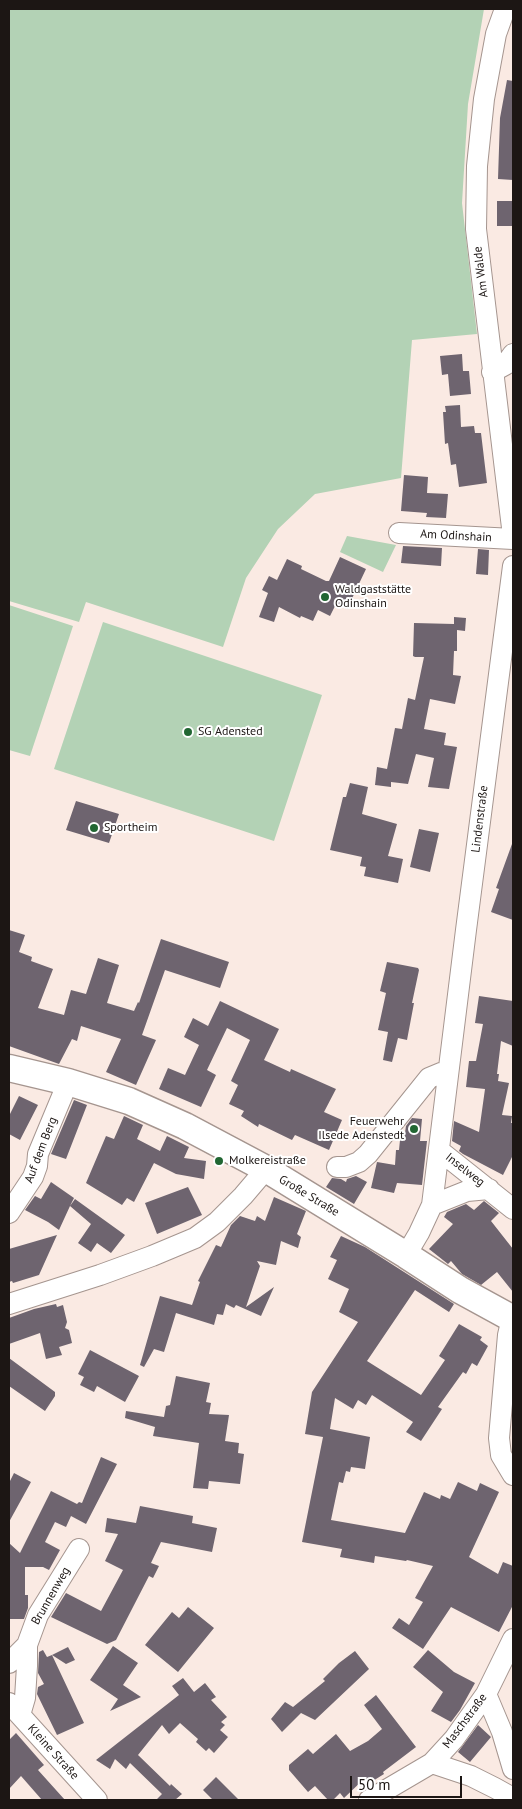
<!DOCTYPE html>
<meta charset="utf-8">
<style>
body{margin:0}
#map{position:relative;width:522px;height:1809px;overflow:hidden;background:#faeae3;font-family:"PT Sans",sans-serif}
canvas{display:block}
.frame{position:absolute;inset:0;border:10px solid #1c1614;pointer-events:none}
.scale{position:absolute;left:350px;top:1776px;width:112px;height:22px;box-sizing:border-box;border:2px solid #1c1614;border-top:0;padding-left:6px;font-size:15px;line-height:18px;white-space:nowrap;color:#1c1614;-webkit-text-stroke:4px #fff;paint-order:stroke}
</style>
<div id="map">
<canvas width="522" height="1809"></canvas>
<div class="frame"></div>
<div class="scale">50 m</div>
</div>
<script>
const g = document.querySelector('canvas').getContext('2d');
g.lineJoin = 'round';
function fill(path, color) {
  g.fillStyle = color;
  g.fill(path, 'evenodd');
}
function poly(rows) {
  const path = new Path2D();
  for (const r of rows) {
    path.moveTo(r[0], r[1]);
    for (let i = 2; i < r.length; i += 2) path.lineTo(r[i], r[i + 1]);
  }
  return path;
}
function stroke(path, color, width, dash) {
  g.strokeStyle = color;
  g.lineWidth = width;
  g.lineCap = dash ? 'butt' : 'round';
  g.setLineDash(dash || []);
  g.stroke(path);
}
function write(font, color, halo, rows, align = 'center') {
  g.font = font + ' "PT Sans",sans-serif';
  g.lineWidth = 4;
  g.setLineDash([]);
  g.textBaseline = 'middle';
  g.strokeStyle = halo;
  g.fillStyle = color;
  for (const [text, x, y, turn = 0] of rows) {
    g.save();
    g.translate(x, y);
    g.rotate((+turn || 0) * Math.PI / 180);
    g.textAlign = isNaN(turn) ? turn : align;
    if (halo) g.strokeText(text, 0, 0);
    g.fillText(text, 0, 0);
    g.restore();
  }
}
const green = poly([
 [9,9,484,9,468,104,462,203,477,334,412,340,401,478,315,494,278,529,246,578,223,647,86,602,79,622,9,601],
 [347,536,396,545,383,572,340,552],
 [9,605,73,626,30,756,9,750],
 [103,622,322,695,274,841,54,769]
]);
const building = poly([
 [507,80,513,81,513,180,498,179,500,118],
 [497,201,513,201,513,226,497,226],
 [462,354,463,371,469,371,471,394,450,396,448,374,442,375,440,356],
 [460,405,461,427,474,426,475,433,481,433,487,483,459,487,456,464,451,465,448,443,445,444,443,412,446,412,445,406],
 [404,475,428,477,427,493,448,494,446,518,426,517,427,513,401,511],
 [403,546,442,548,441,566,401,563],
 [478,549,489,550,488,575,476,574],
 [340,557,366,569,347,609,336,604,330,616,318,610,313,621,301,616,300,618,279,607,274,622,259,617,268,593,262,590,269,576,277,580,287,559,302,566,301,569,326,581,329,581],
 [454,617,466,618,465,631,457,630,457,651,454,651,453,675,461,676,455,704,430,699,424,729,446,733,444,745,457,747,449,789,428,787,434,758,416,754,408,784,391,782,391,787,375,785,377,767,387,769,395,728,402,729,408,698,415,700,424,657,415,657,413,656,414,623,454,624],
 [350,783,368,787,362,814,397,824,388,856,403,859,398,883,364,876,366,867,360,866,362,857,330,850,343,797,346,797],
 [76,801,119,814,109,843,66,830],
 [419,829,439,833,430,872,410,867],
 [512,844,513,844,513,920,491,912,499,889,496,888],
 [9,930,25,935,19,952,32,957,31,961,53,969,38,1008,64,1015,71,990,86,994,98,958,119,965,107,1003,134,1011,138,1002,139,1003,161,939,229,962,220,988,165,970,142,1035,156,1040,136,1085,106,1072,121,1039,81,1026,77,1041,72,1039,59,1064,9,1046,9,980,10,976,9,976],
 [387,962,418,968,419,970,412,1003,414,1003,407,1040,398,1038,392,1062,383,1060,388,1032,378,1030,386,993,380,991],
 [479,996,513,1001,513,1046,501,1041,497,1074,499,1074,498,1081,509,1083,502,1115,512,1116,511,1123,513,1123,513,1155,503,1175,463,1154,459,1151,461,1146,452,1141,454,1121,479,1132,485,1089,466,1087,469,1061,476,1061,483,1024,475,1023],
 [220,1001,279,1029,264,1060,290,1072,291,1069,336,1089,324,1112,342,1120,329,1150,295,1135,292,1140,259,1124,258,1127,241,1116,244,1111,229,1104,238,1085,231,1081,250,1040,227,1028,207,1070,216,1075,201,1107,159,1089,168,1068,185,1075,199,1045,184,1037,193,1018,208,1026],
 [19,1096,38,1105,20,1140,9,1134,9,1116],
 [74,1100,87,1105,66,1159,51,1154],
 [124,1116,143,1125,137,1139,160,1151,167,1136,189,1147,184,1158,206,1161,204,1179,176,1174,154,1163,134,1202,127,1198,122,1205,86,1183,106,1136,114,1139],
 [412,1118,422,1119,420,1141,427,1141,422,1185,397,1183,394,1193,371,1188,377,1162,395,1165,396,1150,399,1150,400,1140,404,1139,406,1126],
 [356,1176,367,1182,354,1204,326,1187,332,1178,341,1179,346,1182,347,1179],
 [51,1182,74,1198,70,1206,75,1199,125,1235,111,1253,97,1243,91,1252,78,1243,91,1224,70,1206,59,1230,48,1222,25,1210,35,1196,41,1199],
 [188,1187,202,1215,157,1234,145,1203],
 [274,1197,306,1211,297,1234,301,1237,298,1248,281,1241,276,1265,257,1261,260,1266,246,1307,274,1287,261,1316,236,1305,234,1308,226,1304,223,1315,217,1314,214,1325,176,1313,164,1352,154,1349,144,1367,140,1365,160,1296,192,1305,200,1282,198,1281,216,1245,221,1247,231,1225,240,1216,255,1221,257,1216,265,1221],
 [484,1201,499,1213,491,1221,513,1249,513,1292,497,1272,481,1285,462,1274,451,1261,448,1264,429,1249,453,1224,444,1217,447,1212,466,1204,474,1210],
 [57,1235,39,1275,13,1283,12,1281,9,1282,9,1249],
 [341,1236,365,1247,454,1304,449,1312,415,1290,367,1361,421,1395,445,1360,439,1356,459,1324,482,1337,480,1340,488,1346,477,1366,472,1363,466,1374,463,1372,438,1407,442,1409,421,1441,406,1432,413,1422,372,1395,366,1405,358,1400,353,1409,335,1398,330,1429,370,1437,365,1469,351,1467,350,1472,346,1471,343,1483,339,1482,331,1520,405,1533,424,1492,440,1499,441,1495,450,1499,458,1482,477,1491,480,1483,499,1492,469,1557,498,1574,503,1562,513,1566,513,1605,499,1632,451,1607,423,1649,392,1628,399,1618,409,1625,423,1602,415,1598,433,1566,407,1560,406,1561,375,1556,374,1563,340,1557,342,1549,302,1542,323,1437,305,1434,312,1392,358,1322,339,1312,349,1289,328,1279,337,1260,330,1257],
 [56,1304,57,1307,63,1305,67,1322,65,1328,69,1330,72,1343,59,1347,62,1355,46,1359,40,1333,9,1344,9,1318,34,1309],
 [90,1350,139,1376,125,1402,97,1386,94,1392,80,1385,84,1377,78,1374],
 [9,1358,55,1392,55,1396,45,1411,9,1386],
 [176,1376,210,1383,206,1402,211,1403,209,1414,229,1415,225,1441,239,1443,238,1453,244,1454,240,1484,209,1481,208,1489,193,1488,199,1443,153,1436,155,1427,125,1418,126,1411,164,1417,166,1406,170,1405],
 [101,1457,117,1464,86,1524,71,1516,66,1527,55,1522,45,1542,60,1550,49,1570,43,1567,25,1567,25,1595,28,1595,28,1608,24,1619,9,1619,9,1543,20,1553,51,1491,77,1504,79,1502,82,1503],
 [14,1473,31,1482,9,1522,9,1483],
 [140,1506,193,1516,192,1523,217,1528,212,1552,161,1542,151,1563,159,1566,153,1578,149,1576,116,1640,107,1644,51,1617,66,1593,101,1611,123,1570,105,1561,118,1534,105,1532,107,1518,136,1523],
 [188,1607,214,1628,178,1672,145,1645,172,1612,179,1618],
 [113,1646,138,1663,123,1685,141,1697,110,1711,118,1699,90,1680],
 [68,1647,75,1660,66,1664,52,1655],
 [43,1650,47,1657,52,1655,84,1723,57,1735,37,1694,38,1687,44,1684,38,1673,39,1652],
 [428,1650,454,1672,475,1683,460,1710,451,1722,431,1711,443,1692,413,1667],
 [355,1651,369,1669,315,1720,301,1713,282,1732,271,1719,285,1702,293,1707,325,1681,323,1679,339,1663],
 [183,1678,194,1692,205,1683,216,1697,211,1700,227,1717,221,1722,225,1725,220,1730,228,1737,214,1753,209,1748,206,1751,196,1742,198,1739,180,1723,169,1734,162,1725,138,1755,170,1786,171,1784,182,1794,175,1800,156,1800,162,1794,130,1763,126,1769,115,1759,110,1769,96,1760,179,1695,172,1686],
 [376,1695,416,1747,383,1772,384,1774,368,1784,365,1778,344,1798,340,1793,333,1800,328,1800,315,1786,308,1792,289,1770,289,1765,308,1749,313,1754,336,1734,350,1751,368,1741,382,1729,364,1705],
 [478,1725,491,1737,470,1762,458,1752],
 [16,1733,44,1765,38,1770,65,1800,42,1800,21,1776,9,1789,9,1740],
 [216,1777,239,1800,213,1800,203,1790]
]);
const minor = poly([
 [505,9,496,34,484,99,477,166,476,229,513,536],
 [492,372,505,365,513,354],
 [399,533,513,539],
 [440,1151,513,1209],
 [337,1167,346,1167,359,1162,368,1154,429,1078,441,1073,448,1072],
 [432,1205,467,1191,489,1189],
 [9,1213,33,1177,37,1166,38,1154,68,1082],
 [406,1255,419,1233,432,1205,466,930,513,566],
 [9,1304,100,1275,152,1256,195,1238,217,1222,243,1196,266,1169],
 [512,1318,508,1335,499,1438,501,1455,513,1475],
 [9,1663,27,1645,38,1615,79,1549],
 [486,1694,502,1732,513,1769],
 [9,1703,97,1800],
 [20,1715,25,1698,27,1666,27,1645],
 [432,1763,471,1776,495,1788,513,1798],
 [369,1800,432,1763,454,1739,486,1694,513,1639]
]);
const major = poly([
 [9,1068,68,1082,129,1101,185,1126,266,1169,406,1255,460,1290,513,1319]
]);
const markers = [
 [325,597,5,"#216632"],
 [188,732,5,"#216632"],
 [94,828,5,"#216632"],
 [414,1129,5,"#216632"],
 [219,1161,5,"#216632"]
];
const streetNames = [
 ["Am Walde",481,272,-97],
 ["Am Odinshain",456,536,3],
 ["Lindenstraße",480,819,-83],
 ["Auf dem Berg",41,1150,-69],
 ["Inselweg",465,1170,38],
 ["Große Straße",309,1196,31],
 ["Brunnenweg",51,1596,-60],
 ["Maschstraße",465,1721,-53],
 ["Kleine Straße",53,1752,48]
];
const poiNames = [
 ["Waldgaststätte",335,590],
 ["Odinshain",335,604],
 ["SG Adensted",198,732],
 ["Sportheim",104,828],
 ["Feuerwehr",404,1122,"right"],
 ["Ilsede Adenstedt",404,1136,"right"],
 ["Molkereistraße",229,1161]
];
fill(green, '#b3d2b5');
fill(building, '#6e646f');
stroke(minor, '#a5958f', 22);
stroke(major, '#a5958f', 29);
stroke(minor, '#fff', 20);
stroke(major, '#fff', 26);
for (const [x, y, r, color] of markers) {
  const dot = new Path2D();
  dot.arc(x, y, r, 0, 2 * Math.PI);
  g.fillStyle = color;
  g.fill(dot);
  stroke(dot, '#fff', 2);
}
write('12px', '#1c1614', '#fff', streetNames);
write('12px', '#1c1614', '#fff', poiNames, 'left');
</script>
